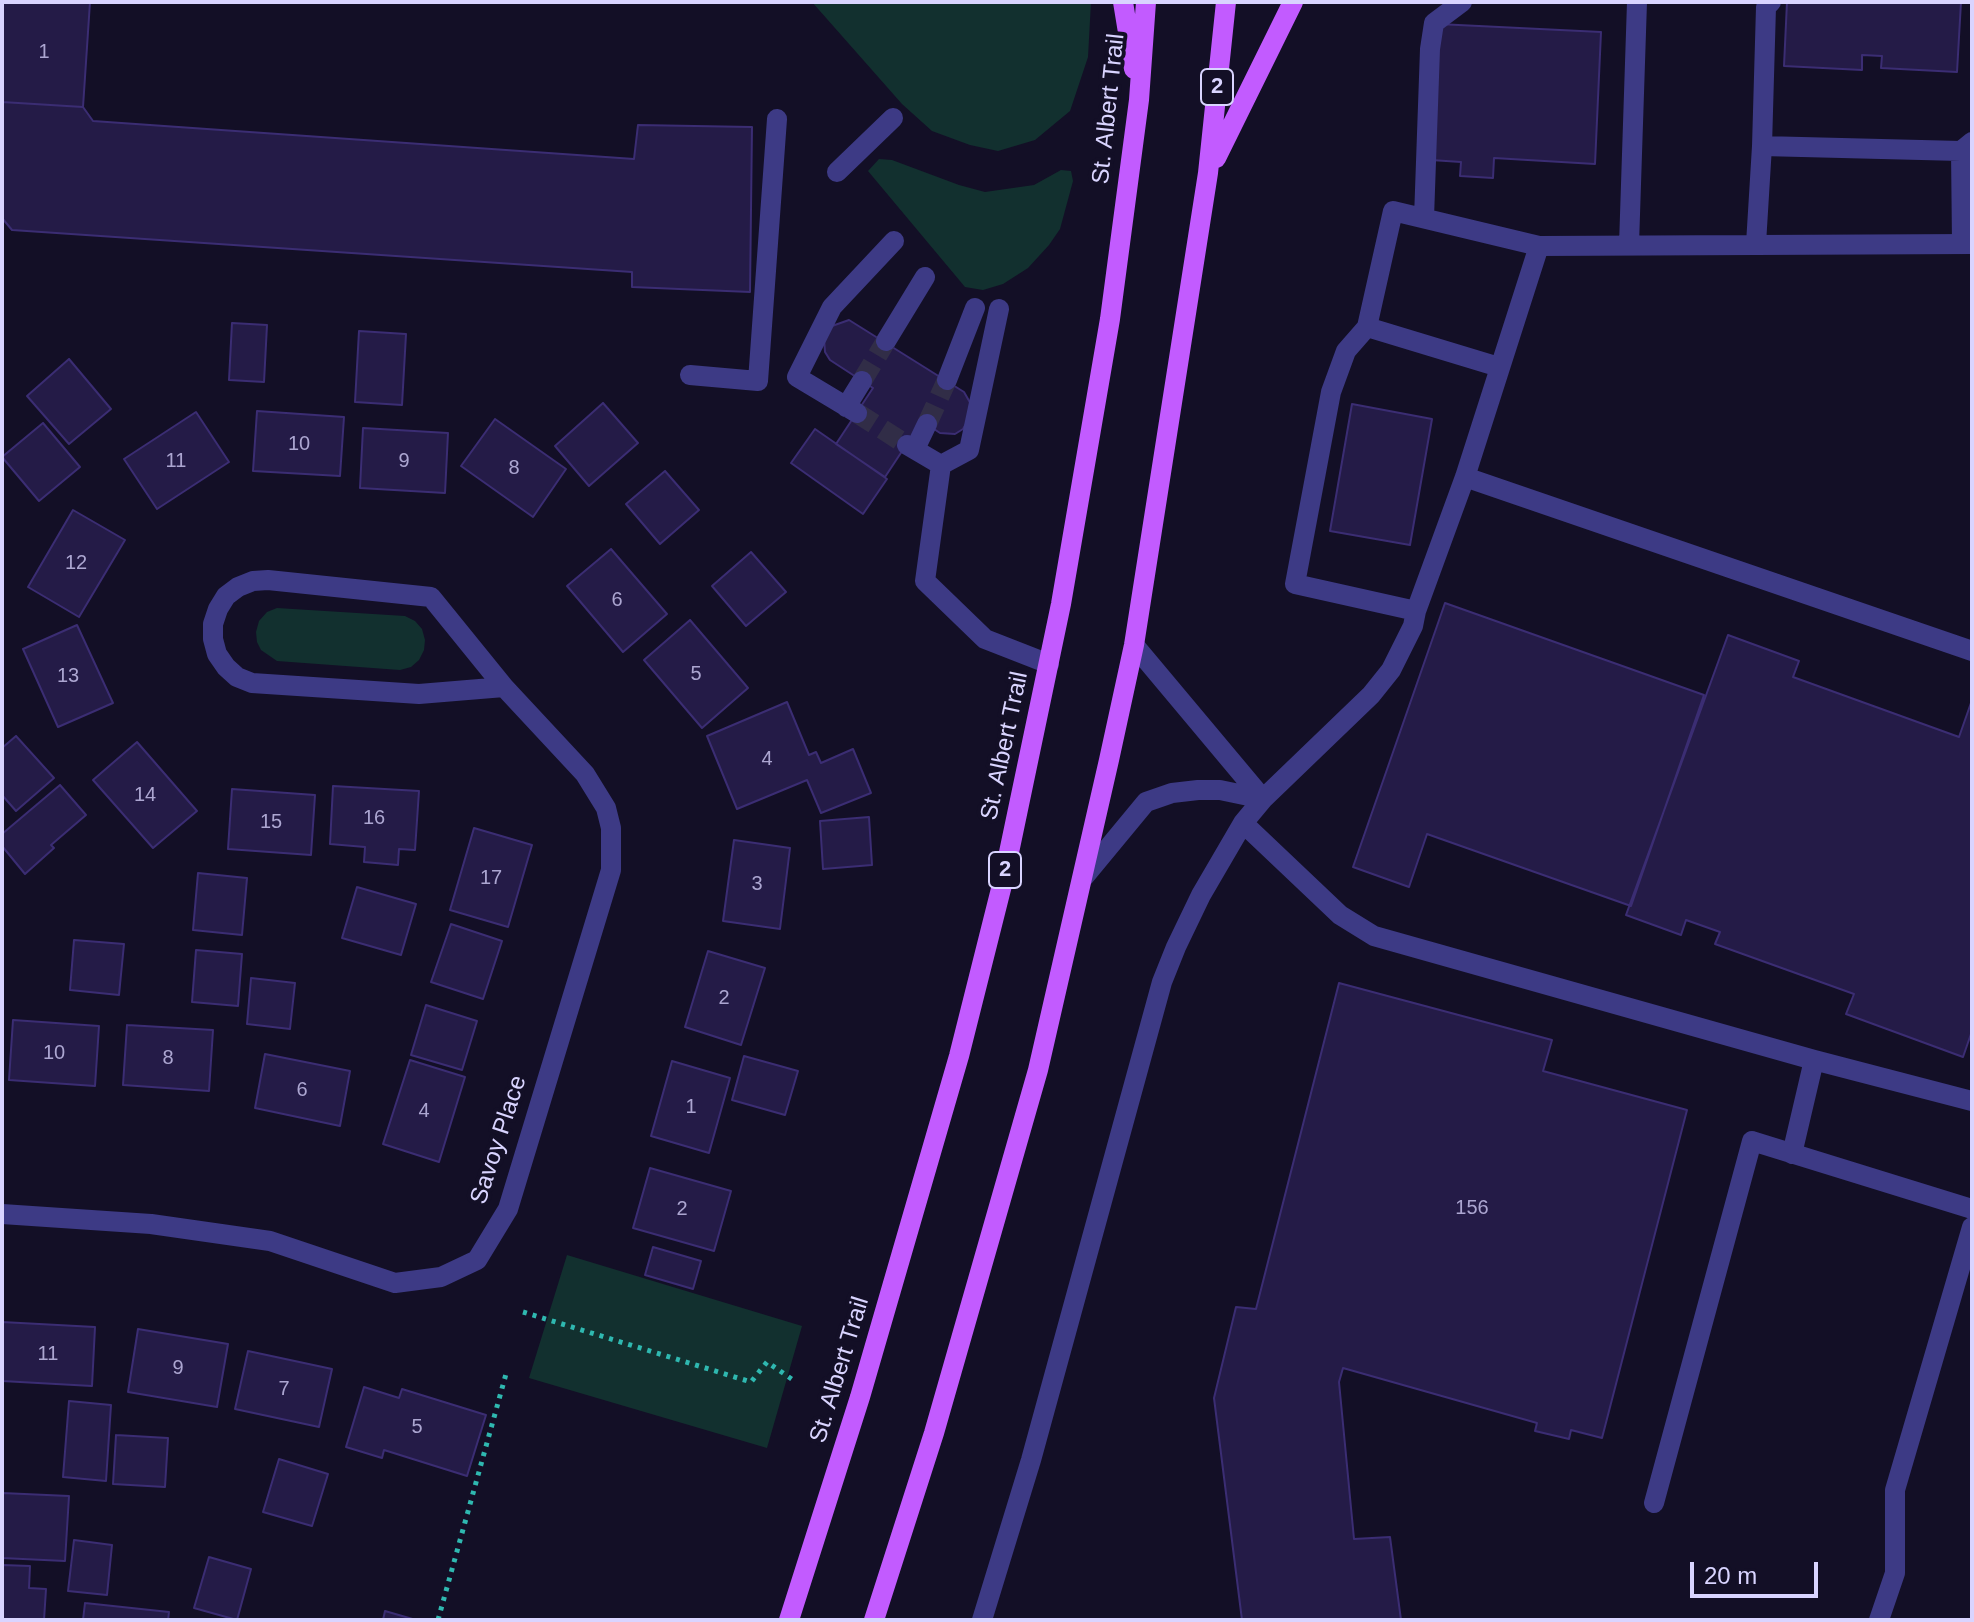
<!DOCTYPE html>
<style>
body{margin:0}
#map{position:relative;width:1974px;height:1622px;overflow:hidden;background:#130f26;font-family:Arial,sans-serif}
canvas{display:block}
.frame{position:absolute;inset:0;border:4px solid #d9d4ff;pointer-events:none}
.scale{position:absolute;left:1690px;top:1562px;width:128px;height:36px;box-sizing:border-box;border:4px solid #d9d4ff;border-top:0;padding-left:10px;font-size:24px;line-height:28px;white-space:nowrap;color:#d9d4ff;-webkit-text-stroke:6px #130f26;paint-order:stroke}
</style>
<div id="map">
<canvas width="1974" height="1622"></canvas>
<div class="frame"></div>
<div class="scale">20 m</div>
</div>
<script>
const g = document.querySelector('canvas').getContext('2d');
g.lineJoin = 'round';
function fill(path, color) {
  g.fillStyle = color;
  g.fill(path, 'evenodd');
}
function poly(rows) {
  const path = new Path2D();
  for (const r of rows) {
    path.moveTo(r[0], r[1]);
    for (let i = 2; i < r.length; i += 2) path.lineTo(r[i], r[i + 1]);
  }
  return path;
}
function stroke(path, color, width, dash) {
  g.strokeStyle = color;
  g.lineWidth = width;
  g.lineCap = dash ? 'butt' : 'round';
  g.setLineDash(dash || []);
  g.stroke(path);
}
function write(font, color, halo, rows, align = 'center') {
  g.font = font + ' Arial,sans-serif';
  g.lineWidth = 8;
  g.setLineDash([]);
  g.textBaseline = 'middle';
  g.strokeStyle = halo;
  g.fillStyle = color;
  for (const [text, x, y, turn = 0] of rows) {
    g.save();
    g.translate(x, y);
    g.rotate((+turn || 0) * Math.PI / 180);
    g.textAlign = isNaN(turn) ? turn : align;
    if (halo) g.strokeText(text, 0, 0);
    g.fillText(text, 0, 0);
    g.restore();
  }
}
const green = poly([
 [812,2,1091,2,1088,57,1070,111,1035,140,998,151,970,145,932,131,902,104],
 [879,159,892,160,959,185,985,192,1034,185,1061,170,1071,171,1073,181,1060,229,1049,245,1028,268,1003,284,983,290,965,287,868,171],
 [277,608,405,616,415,621,422,629,425,640,424,650,419,660,411,667,400,670,277,661,261,650,257,642,256,632,259,621,267,612],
 [567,1255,802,1326,767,1448,529,1378]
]);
const building = poly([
 [2,2,90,2,83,107,2,102,2,2],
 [1787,2,1961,2,1957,72,1881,68,1882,56,1862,55,1862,70,1784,66,1787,2],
 [1438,24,1601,32,1595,164,1494,158,1493,178,1460,176,1461,162,1431,160,1438,24],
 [2,102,83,107,93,121,634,159,638,125,752,127,750,292,632,287,632,272,12,230,2,218,2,102],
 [849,320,964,392,972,406,970,417,963,429,955,434,940,433,922,421,885,477,836,444,873,388,830,360,825,352,824,338,832,326,849,320],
 [232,323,267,325,264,382,229,380,232,323],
 [359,331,406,334,402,405,355,402,359,331],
 [69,359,111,409,69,444,27,396,69,359],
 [603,403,638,443,589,486,555,446,603,403],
 [1352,404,1432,419,1410,545,1330,531,1352,404],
 [257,411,344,417,340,476,253,471,257,411],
 [196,412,229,462,157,509,124,459,196,412],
 [495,419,566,469,533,517,461,466,495,419],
 [43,423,80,467,39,501,2,457,43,423],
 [363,428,448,433,445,493,360,488,363,428],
 [815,429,887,479,863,514,791,463,815,429],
 [665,471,699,510,660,544,626,504,665,471],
 [73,510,125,540,79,617,28,587,73,510],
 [611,549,667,614,623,652,567,586,611,549],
 [751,552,786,592,746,626,712,586,751,552],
 [1445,603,1704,695,1631,906,1427,834,1409,887,1353,867,1445,603],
 [690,620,748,688,702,728,644,660,690,620],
 [77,625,113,703,58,727,23,649,77,625],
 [1728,635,1799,661,1793,677,1959,737,1972,700,1972,1031,1963,1057,1846,1014,1854,994,1715,944,1720,932,1686,920,1681,935,1626,915,1728,635],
 [787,702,809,755,816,752,821,763,853,749,871,793,821,813,807,780,737,809,707,736,787,702],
 [16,736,54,778,16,811,2,795,2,748,16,736],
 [137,742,197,811,153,848,93,780,137,742],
 [60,785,86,815,51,845,54,848,25,874,2,846,2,834,60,785],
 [333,786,419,791,415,850,399,849,398,865,364,862,365,847,330,844,333,786],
 [232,789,315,795,311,855,228,849,232,789],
 [869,817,872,865,823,869,820,821,869,817],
 [474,828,532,845,508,927,450,910,474,828],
 [734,840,790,848,780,929,723,921,734,840],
 [198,873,247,878,242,935,193,930,198,873],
 [357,887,416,904,401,955,342,938,357,887],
 [451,924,502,941,483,999,431,982,451,924],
 [74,940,124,944,119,995,70,990,74,940],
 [196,950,242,954,238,1006,192,1002,196,950],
 [708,951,765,968,741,1045,685,1027,708,951],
 [251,978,295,983,290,1029,247,1024,251,978],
 [1339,983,1552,1040,1543,1071,1687,1110,1602,1438,1571,1430,1569,1439,1535,1431,1537,1423,1343,1368,1339,1382,1354,1539,1390,1537,1401,1620,1242,1620,1214,1398,1236,1307,1256,1309,1339,983],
 [426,1005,477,1021,462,1070,411,1055,426,1005],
 [13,1020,99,1026,95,1086,9,1080,13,1020],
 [127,1025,213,1030,209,1091,123,1085,127,1025],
 [265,1054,350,1071,340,1126,255,1108,265,1054],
 [744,1056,798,1071,785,1115,732,1100,744,1056],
 [410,1060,465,1077,439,1162,383,1144,410,1060],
 [672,1061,730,1078,709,1153,651,1136,672,1061],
 [650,1168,731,1191,714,1251,633,1228,650,1168],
 [653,1247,701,1261,693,1289,645,1275,653,1247],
 [2,1322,95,1327,92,1386,2,1381,2,1322],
 [138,1329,228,1344,217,1407,128,1392,138,1329],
 [248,1351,332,1369,319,1427,235,1409,248,1351],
 [364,1387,399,1398,402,1389,486,1415,467,1476,384,1450,382,1458,346,1447,364,1387],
 [69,1401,111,1405,106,1481,63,1477,69,1401],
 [116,1435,168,1438,165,1487,113,1484,116,1435],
 [279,1459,328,1474,312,1526,263,1512,279,1459],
 [2,1493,69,1496,65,1561,2,1558,2,1493],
 [74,1540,112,1545,107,1595,68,1591,74,1540],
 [209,1557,251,1569,237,1620,194,1608,209,1557],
 [2,1565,30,1566,29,1588,46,1589,44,1620,2,1620,2,1565],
 [85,1603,169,1612,168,1620,83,1620,85,1603],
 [385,1611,416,1620,383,1620,385,1611]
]);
const minorTunnel = poly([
 [862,381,886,341],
 [857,413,907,445],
 [927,424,947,380]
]);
const path = poly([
 [523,1312,751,1382,767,1362,796,1382],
 [438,1620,506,1374]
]);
const minor = poly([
 [1762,146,1766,7,1771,2],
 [1961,151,1962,244],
 [837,172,893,118],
 [1424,218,1430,49,1434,23,1462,2],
 [1756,244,1762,146,1961,151,1972,142],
 [1629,245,1637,2],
 [999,309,969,450,941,465,925,581,985,639,1049,664],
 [1367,327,1499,367],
 [886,341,925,277],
 [690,375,758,381,777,119],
 [947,380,975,308],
 [846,407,862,381],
 [857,413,797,377,832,307,894,241],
 [907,445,941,465],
 [915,449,927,424],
 [1465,477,1972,651],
 [1416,611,1295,584,1331,392,1346,351,1367,327,1393,211,1539,246],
 [1134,645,1263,799],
 [1243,823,1340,915,1374,936,1814,1060,1972,1101],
 [1084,877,1146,802,1172,793,1198,790,1220,790,1263,799],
 [1792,1154,1814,1060],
 [2,1214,151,1224,270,1241,395,1283,441,1277,477,1260,508,1209,611,870,611,828,606,808,585,774,504,687,431,597,268,580,253,581,238,587,226,596,218,609,213,624,213,639,217,654,226,667,237,677,252,683,419,694,504,687],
 [1654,1503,1752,1141,1972,1209],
 [982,1620,1031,1460,1162,982,1176,947,1201,895,1243,823,1263,799,1371,695,1391,670,1413,626,1416,611,1465,477,1539,246,1972,244],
 [1879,1620,1895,1573,1895,1490,1972,1227]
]);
const major = poly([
 [1123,2,1134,69],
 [1216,158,1293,2],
 [789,1620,860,1397,959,1056,1003,881,1061,604,1110,319,1139,100,1146,2],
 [874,1620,934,1433,1038,1070,1109,760,1134,645,1208,173,1226,2]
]);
const numberNames = [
 ["1",44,52],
 ["10",299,444],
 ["11",176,461],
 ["9",404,461],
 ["8",514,468],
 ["12",76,563],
 ["6",617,600],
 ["5",696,674],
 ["13",68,676],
 ["4",767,759],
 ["14",145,795],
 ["16",374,818],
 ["15",271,822],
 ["17",491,878],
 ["3",757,884],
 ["2",724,998],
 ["10",54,1053],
 ["8",168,1058],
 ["6",302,1090],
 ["1",691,1107],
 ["4",424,1111],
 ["156",1472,1208],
 ["2",682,1209],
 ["11",48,1354],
 ["9",178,1368],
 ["7",284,1389],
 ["5",417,1427]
];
const shields = [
 [1217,87,32],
 [1005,870,32]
];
const shieldNames = [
 ["2",1217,87],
 ["2",1005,870]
];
const streetNames = [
 ["St. Albert Trail",1109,109,-84],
 ["St. Albert Trail",1005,746,-78],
 ["Savoy Place",499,1140,-72],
 ["St. Albert Trail",840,1370,-73]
];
fill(green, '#12302f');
fill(building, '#241b47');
stroke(building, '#3b2d73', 2);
stroke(minorTunnel, '#312d47', 20, [20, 10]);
stroke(path, '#2fb8b0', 5, [4, 6]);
stroke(minor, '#3d3a85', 20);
stroke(major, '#c25bff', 20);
write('20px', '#aca6d1', null, numberNames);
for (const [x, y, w] of shields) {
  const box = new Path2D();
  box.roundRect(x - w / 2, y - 18, w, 36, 6);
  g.fillStyle = '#130f26';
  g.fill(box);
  stroke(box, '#d9d4ff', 2);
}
write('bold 22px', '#d9d4ff', null, shieldNames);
write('24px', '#d9d4ff', '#130f26', streetNames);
</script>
